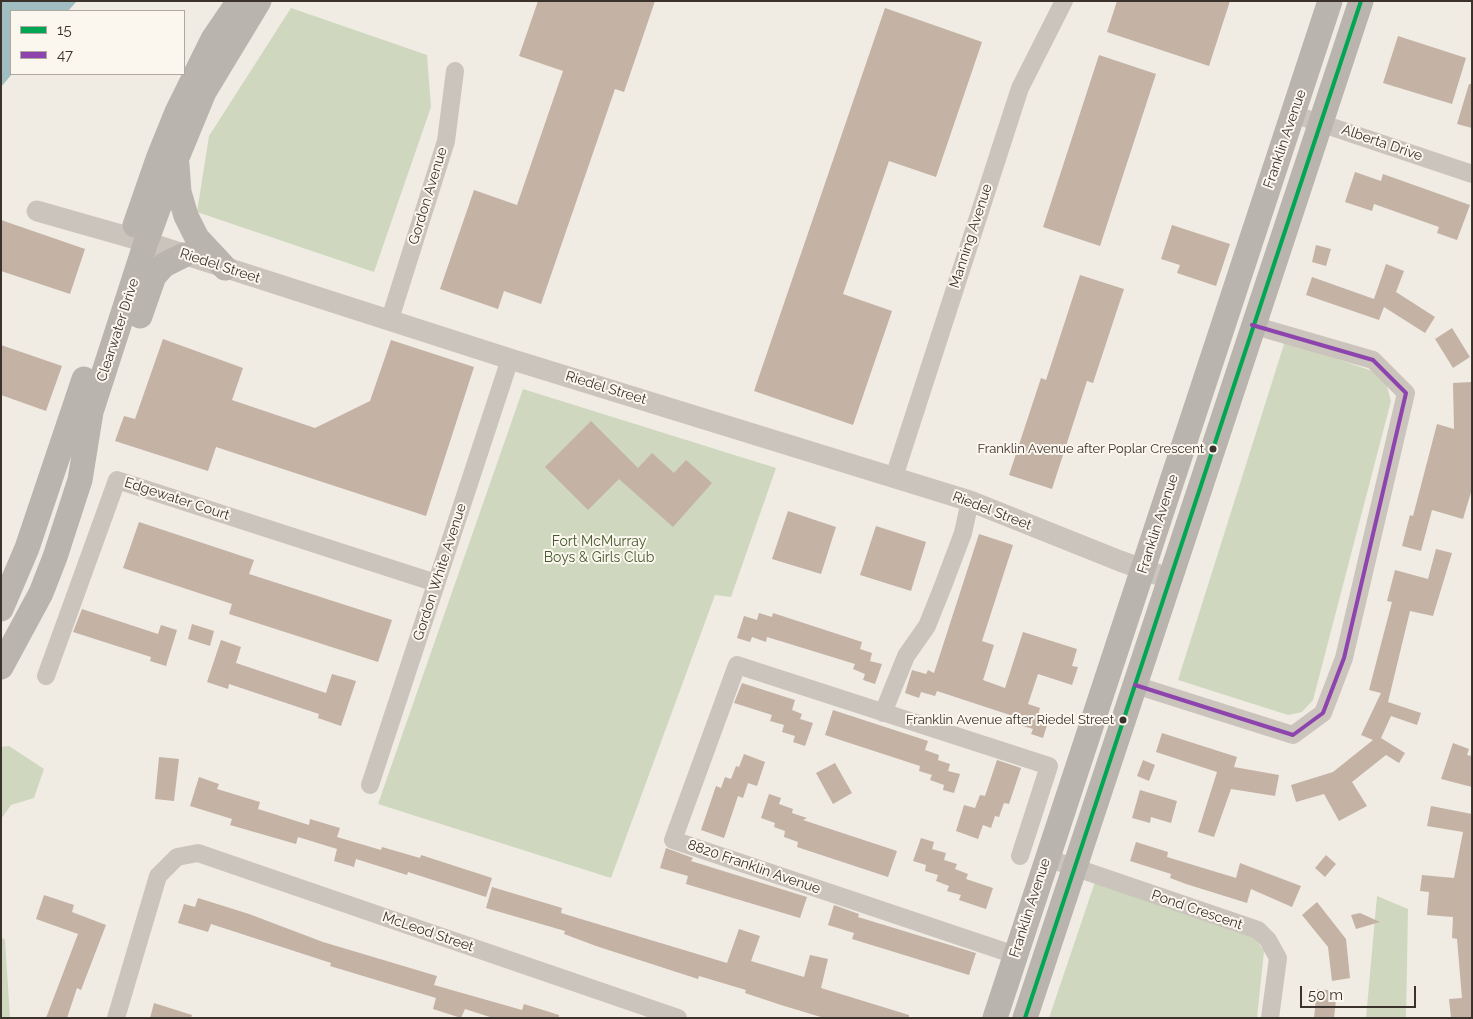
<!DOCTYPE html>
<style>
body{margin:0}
#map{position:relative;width:1473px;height:1019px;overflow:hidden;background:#f0ece4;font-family:Raleway,sans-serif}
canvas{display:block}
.frame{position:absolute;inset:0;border:2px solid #3b322b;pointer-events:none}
.legend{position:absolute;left:10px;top:10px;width:175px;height:65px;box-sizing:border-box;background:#fbf6ee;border:1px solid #aea8a0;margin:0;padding:6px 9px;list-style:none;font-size:15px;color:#3b322b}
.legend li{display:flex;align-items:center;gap:10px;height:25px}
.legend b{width:25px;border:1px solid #aea8a0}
.scale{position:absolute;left:1300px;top:986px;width:116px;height:22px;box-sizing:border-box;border:2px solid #3b322b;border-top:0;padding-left:6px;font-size:15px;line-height:18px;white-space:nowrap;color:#3b322b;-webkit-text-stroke:4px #fbf6ee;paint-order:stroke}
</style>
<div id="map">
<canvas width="1473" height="1019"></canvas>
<div class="frame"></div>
<ul class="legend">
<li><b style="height:6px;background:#00a651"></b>15</li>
<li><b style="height:6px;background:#8e44ad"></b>47</li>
</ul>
<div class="scale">50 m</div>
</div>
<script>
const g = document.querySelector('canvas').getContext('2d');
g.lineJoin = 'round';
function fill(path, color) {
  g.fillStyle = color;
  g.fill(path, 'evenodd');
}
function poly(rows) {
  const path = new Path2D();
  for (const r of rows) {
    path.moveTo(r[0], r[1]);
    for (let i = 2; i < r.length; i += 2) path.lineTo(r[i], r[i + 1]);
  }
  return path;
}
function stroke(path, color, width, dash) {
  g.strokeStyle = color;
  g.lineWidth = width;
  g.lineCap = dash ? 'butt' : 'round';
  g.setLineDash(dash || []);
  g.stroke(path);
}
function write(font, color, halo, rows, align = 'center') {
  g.font = font + ' Raleway,sans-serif';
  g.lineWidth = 4;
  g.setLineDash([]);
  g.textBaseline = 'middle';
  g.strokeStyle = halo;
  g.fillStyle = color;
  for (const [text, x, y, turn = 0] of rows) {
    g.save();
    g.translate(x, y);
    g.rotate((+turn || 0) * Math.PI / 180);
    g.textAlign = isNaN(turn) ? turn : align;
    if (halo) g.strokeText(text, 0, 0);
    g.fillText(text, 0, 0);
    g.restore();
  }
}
const green = poly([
 [291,8,427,55,431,107,374,272,197,212,209,136],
 [1285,341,1375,372,1386,383,1391,401,1313,700,1302,712,1288,715,1178,680],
 [523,389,776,468,731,597,715,595,611,878,378,804],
 [9,746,44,769,34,798,11,805,1,819,1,747],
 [1095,882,1253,936,1264,951,1257,1018,1049,1018],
 [1377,896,1408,909,1406,1018,1366,1018],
 [1,937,5,940,10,1018,1,1018]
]);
const water = poly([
 [1,1,77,1,68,11,11,11,12,74,1,87]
]);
const building = poly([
 [538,1,655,1,624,92,615,89,541,304,504,291,498,309,440,289,474,190,517,205,563,71,519,56],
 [1117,1,1230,1,1209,66,1107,32],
 [885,8,982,42,936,177,889,161,843,294,892,311,853,425,754,391],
 [1398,36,1466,58,1452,104,1383,83],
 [1099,55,1156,74,1100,246,1043,227],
 [1469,84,1472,84,1472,128,1457,124],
 [1355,172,1381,181,1383,174,1470,205,1457,240,1437,233,1439,227,1374,204,1372,211,1345,202],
 [1,220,85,249,70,294,1,271],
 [1172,225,1230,244,1216,286,1177,273,1180,265,1161,259],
 [1316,245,1331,249,1326,266,1312,262],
 [1386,264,1404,271,1396,292,1435,317,1425,333,1384,307,1379,320,1306,295,1312,277,1374,299],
 [1080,275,1124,289,1093,383,1087,381,1052,489,1009,475,1041,378,1046,380],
 [1452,328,1470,357,1453,368,1435,339],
 [163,339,243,368,232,400,315,428,370,401,391,340,474,367,426,516,216,447,208,471,115,441,124,416,135,419],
 [1,345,62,366,46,411,1,395],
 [1472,382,1472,489,1463,519,1432,510,1421,551,1402,546,1410,515,1413,516,1437,424,1454,429,1453,383],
 [591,421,638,468,652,453,674,473,686,460,712,483,673,527,619,479,588,510,545,467],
 [788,511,836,527,821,574,772,559],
 [139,522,254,560,249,574,392,620,378,662,229,614,232,604,123,568],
 [876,526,926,542,911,591,860,575],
 [979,534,1013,545,982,641,994,645,983,680,1005,688,1023,632,1077,649,1072,666,1078,667,1072,685,1038,674,1028,704,1040,708,1038,715,1049,719,1043,738,1031,734,1033,729,1020,725,1022,719,937,691,935,696,921,692,919,698,905,693,912,670,926,674,928,670,934,673],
 [1436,549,1452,553,1433,616,1410,611,1388,702,1421,713,1417,725,1391,716,1381,738,1405,753,1399,763,1386,755,1352,782,1367,806,1339,821,1324,794,1296,802,1291,785,1333,772,1373,740,1361,735,1381,693,1369,690,1392,602,1387,601,1395,570,1428,579],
 [82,609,158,634,161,625,177,630,166,666,150,661,151,657,73,632],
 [759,613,772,617,773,613,862,642,860,649,872,653,870,661,882,664,875,684,863,680,865,674,853,669,855,664,767,637,766,642,752,637,750,642,737,638,744,616,757,620],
 [192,624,214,631,210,646,188,639],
 [221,640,241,647,236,663,326,693,332,674,356,681,341,726,318,718,319,714,229,684,228,689,207,682],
 [742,683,795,700,792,710,802,714,800,719,813,723,805,746,793,742,795,736,782,732,784,725,770,721,772,715,734,703],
 [833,710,928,741,925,750,939,755,938,760,950,764,948,771,960,774,954,793,943,790,944,785,930,780,932,775,919,771,920,766,825,735],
 [1162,733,1237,757,1234,767,1279,775,1275,796,1231,789,1214,837,1198,832,1217,772,1156,752],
 [1453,743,1469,749,1467,755,1472,756,1472,787,1441,779],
 [744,754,765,762,757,786,748,783,743,798,738,796,724,838,701,830,716,786,721,788,725,777,731,779,736,766,739,767],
 [159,757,179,759,174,801,155,799],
 [997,760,1021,768,1009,804,1004,803,999,817,995,816,991,828,983,825,978,839,956,831,964,805,975,808,980,795,985,796],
 [1143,760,1155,765,1149,781,1137,776],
 [835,763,852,793,833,804,816,773],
 [199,777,219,784,217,789,260,802,258,809,309,825,310,819,340,828,337,837,381,850,382,847,420,858,421,855,492,878,486,897,408,872,407,875,356,859,354,867,334,861,337,849,298,837,296,844,230,825,232,819,190,806],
 [1140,790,1177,801,1171,823,1151,817,1150,823,1132,818],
 [769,794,781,798,779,804,793,809,792,813,807,818,803,820,897,851,888,877,797,847,798,842,784,837,785,831,774,827,775,823,761,818],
 [1431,806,1472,814,1472,1018,1451,1018,1449,999,1462,998,1457,939,1452,938,1453,917,1427,915,1429,892,1420,891,1422,875,1454,878,1463,832,1427,826],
 [921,838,934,842,932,849,946,853,944,860,957,864,955,869,968,874,966,879,993,888,986,909,959,900,961,895,947,891,949,886,936,881,938,875,925,871,926,865,913,861],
 [1136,842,1168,852,1167,857,1236,878,1240,863,1301,886,1292,907,1251,889,1247,903,1186,884,1170,878,1171,874,1130,861],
 [666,848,693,858,691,861,807,897,800,918,686,884,688,876,660,868],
 [1326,855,1336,864,1325,877,1315,868],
 [492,887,562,908,561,913,727,963,739,929,760,936,751,961,804,977,810,955,828,959,821,988,909,1015,909,1018,824,1018,781,1005,745,993,746,990,699,976,698,979,596,946,564,934,565,931,486,908],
 [44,895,74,905,72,912,106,925,81,990,77,988,67,1018,46,1018,78,934,36,919],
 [198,898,249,914,323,942,437,976,434,985,522,1010,524,1004,559,1015,559,1018,493,1018,465,1009,461,1018,433,1009,436,998,330,966,331,963,211,924,208,932,178,923,184,904,195,907],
 [1317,902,1346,939,1350,978,1332,981,1328,947,1302,915],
 [834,905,859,914,858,917,976,953,969,975,852,939,854,933,828,925],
 [1360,913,1380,922,1356,929,1351,915],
 [1317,989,1337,991,1334,1018,1314,1018],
 [154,1003,192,1015,191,1018,150,1018]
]);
const minor = poly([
 [1293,114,1472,174],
 [390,319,446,141,455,71],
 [894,477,1020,88,1064,1],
 [46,676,117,480,436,583],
 [1135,685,1293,735,1323,713,1344,658,1406,393,1373,360,1252,325],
 [883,713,906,656,927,626,943,586,963,533,970,501],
 [370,785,510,359],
 [1047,858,1258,930,1268,940,1278,958,1270,1018],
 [1015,955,673,840,737,665,1049,766,1020,856],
 [116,1018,158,876,177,857,198,853,678,1018]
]);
const tertiary = poly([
 [37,211,146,242,510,359,970,501,1120,561,1170,579]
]);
const secondary = poly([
 [177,165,179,192,186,216,197,238,225,268],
 [135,225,158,159,177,112,213,39,239,1],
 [140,316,154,276,164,265,184,255],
 [1,609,27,548,84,379],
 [1,667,41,593,55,557,80,480,91,412,146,242,176,160,204,92,259,1],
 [995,1018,1330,1],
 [1025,1018,1361,1]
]);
const bus1 = poly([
 [1025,1018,1361,1]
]);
const bus2 = poly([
 [1135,685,1293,735,1323,713,1344,658,1406,393,1373,360,1252,325]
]);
const markers = [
 [1213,449,4.5,"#3b322b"],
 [1123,720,4.5,"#3b322b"]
];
const busNames = [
 ["Franklin Avenue after Poplar Crescent",1204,449],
 ["Franklin Avenue after Riedel Street",1114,720]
];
const streetNames = [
 ["Franklin Avenue",1285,139,-71],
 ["Alberta Drive",1382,143,19],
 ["Gordon Avenue",428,196,-73],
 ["Manning Avenue",971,236,-72],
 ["Riedel Street",220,266,18],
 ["Clearwater Drive",118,330,-72],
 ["Riedel Street",606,388,17],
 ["Edgewater Court",177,499,18],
 ["Riedel Street",992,511,21],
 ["Franklin Avenue",1158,524,-72],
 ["Gordon White Avenue",440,572,-72],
 ["8820 Franklin Avenue",754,867,19],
 ["Franklin Avenue",1030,908,-72],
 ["Pond Crescent",1197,910,19],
 ["McLeod Street",428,932,19]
];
const parkNames = [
 ["Fort McMurray",599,542],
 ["Boys & Girls Club",599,558]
];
fill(green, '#cfd7be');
fill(water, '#a0bec2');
fill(building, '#c4b2a5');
stroke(minor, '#cac4bd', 18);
stroke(tertiary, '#cac4bd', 21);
stroke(secondary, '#bab4ae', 25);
stroke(bus1, '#00a651', 4);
stroke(bus2, '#8e44ad', 4);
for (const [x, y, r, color] of markers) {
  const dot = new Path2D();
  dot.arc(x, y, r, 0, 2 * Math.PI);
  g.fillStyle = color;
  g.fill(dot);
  stroke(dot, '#fbf6ee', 2);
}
write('13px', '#3b322b', '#fbf6ee', busNames, 'right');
write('14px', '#3b322b', '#fbf6ee', streetNames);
write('14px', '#455b2d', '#fbf6ee', parkNames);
</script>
